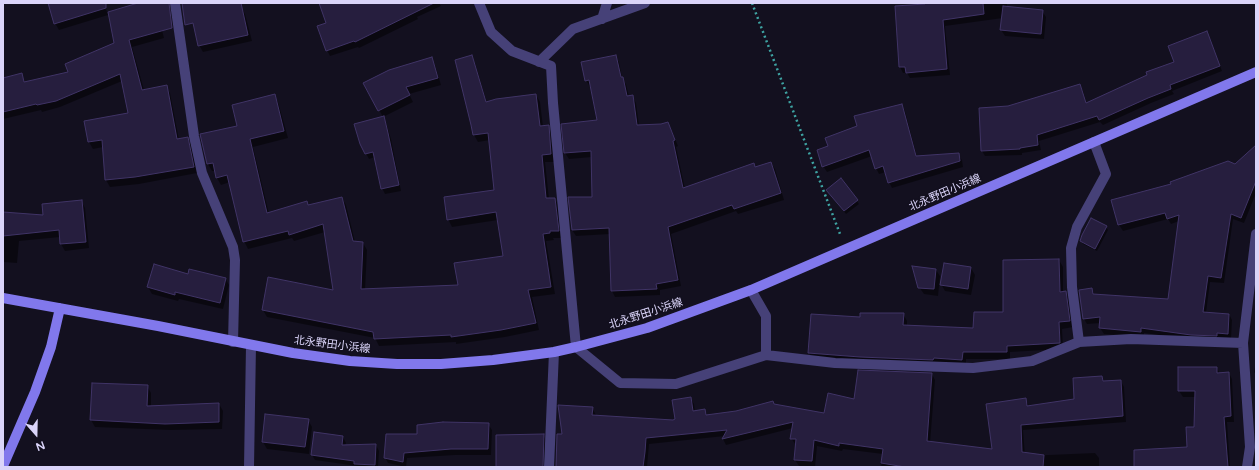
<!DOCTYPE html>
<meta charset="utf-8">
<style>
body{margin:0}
#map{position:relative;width:1259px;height:470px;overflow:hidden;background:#13101f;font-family:"Varela Round",sans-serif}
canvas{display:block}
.frame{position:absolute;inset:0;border:4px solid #dad4f9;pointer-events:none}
.north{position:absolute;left:16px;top:414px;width:40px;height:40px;-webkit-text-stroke:3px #13101f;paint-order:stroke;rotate:160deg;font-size:11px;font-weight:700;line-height:16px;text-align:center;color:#dad4f9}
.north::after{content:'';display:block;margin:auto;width:14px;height:18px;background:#dad4f9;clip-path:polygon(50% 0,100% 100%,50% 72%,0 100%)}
</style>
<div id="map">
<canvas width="1259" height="470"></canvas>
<div class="frame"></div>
<div class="north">N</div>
</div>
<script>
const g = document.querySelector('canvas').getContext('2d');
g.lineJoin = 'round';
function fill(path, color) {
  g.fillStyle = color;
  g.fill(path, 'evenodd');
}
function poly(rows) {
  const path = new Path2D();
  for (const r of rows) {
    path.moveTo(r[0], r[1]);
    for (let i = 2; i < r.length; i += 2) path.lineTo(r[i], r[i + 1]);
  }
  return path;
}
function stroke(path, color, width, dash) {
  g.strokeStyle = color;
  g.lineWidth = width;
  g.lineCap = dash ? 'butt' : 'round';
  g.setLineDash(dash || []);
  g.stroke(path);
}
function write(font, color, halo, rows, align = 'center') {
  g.font = font + ' "Varela Round","Noto Sans JP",sans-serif';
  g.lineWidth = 3;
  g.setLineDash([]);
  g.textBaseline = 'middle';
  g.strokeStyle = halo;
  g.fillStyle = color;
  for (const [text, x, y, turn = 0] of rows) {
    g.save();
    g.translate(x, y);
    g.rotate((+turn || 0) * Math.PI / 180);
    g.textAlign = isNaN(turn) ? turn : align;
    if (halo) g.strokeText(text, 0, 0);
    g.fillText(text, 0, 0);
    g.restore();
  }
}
const shadow = poly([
 [49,3,104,3,108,15,59,30,55,23],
 [142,3,154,3,156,7,164,38,132,47,144,90,166,86,170,93,179,140,187,138,191,144,197,173,139,184,110,187,106,180,103,147,93,149,89,142,86,122,129,114,122,81,60,107,42,112,41,110,3,119,3,79,21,74,25,83,70,72,115,44],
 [320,3,439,3,441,6,417,17,418,19,359,48,358,47,330,56,327,50,328,23],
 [930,3,1007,3,1007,8,1042,11,1046,17,1044,39,1005,36,1001,30,1003,18,945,26,950,75,910,78,907,73,903,73,900,67,926,5],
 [241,7,245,14,252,41,203,52,199,45],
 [1209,38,1222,71,1172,91,1174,94,1151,103,1103,125,1100,122,1039,141,1041,150,1022,153,1022,155,985,156,982,151,1008,107,1080,86,1083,91,1087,104,1175,62],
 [471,56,475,63,487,103,536,95,540,102,543,127,548,126,552,133,555,162,545,162,549,199,555,199,559,206,562,238,553,238,554,240,546,241,555,294,532,297,539,330,505,337,456,344,456,342,379,346,375,338,267,317,263,310,334,291,325,232,294,241,292,238,248,249,244,241,230,182,221,185,217,178,216,171,212,171,208,164,201,135,239,126,274,95,278,102,288,138,253,147,269,214,307,202,309,206,342,198,346,205,355,242,363,243,367,250,365,290,459,286,504,256,498,220,452,227,448,219,495,191,490,140,478,142,474,135],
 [615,56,619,62,622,78,626,84,629,97,632,96,636,103,639,126,661,125,668,123,671,129,678,146,676,147,685,189,771,163,775,169,784,200,738,214,736,211,671,234,681,286,660,290,660,295,615,297,612,291,610,234,576,236,572,230,593,198,592,157,569,159,565,153,563,125,598,121,591,86,590,87,586,80],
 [431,59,435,65,441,85,409,94,413,102,383,117,386,123,391,139,401,191,385,194,382,188,375,157,369,159,361,144,383,117,365,84],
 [902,105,905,111,917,157,958,155,962,160,963,167,892,188,889,182,886,172,879,174,876,168,872,156,827,172,823,166,829,147,859,127],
 [1256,146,1256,193,1244,223,1233,219,1224,283,1210,282,1206,313,1229,314,1232,320,1231,339,1194,340,1144,333,1144,337,1104,334,1100,328,1101,323,1087,324,1084,319,1092,289,1095,295,1169,300,1179,221,1171,224,1168,219,1123,231,1119,225,1113,200,1172,184,1235,165],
 [841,180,859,204,846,214,829,193],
 [81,201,85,208,89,248,65,251,61,244,60,237,19,241,17,263,3,262,3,213,44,216],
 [1106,227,1108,230,1097,251,1083,244,1081,240],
 [1059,260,1063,267,1063,293,1065,292,1069,299,1073,327,1062,329,1063,349,1010,352,1010,359,966,359,966,366,813,360,809,353,812,315,861,318,903,314,907,321,907,326,974,329,1004,313],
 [971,268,975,275,971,295,945,291,941,284],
 [936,270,940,276,938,296,924,294,919,287],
 [189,275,225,278,229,285,223,309,179,299,178,301,152,294,148,287],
 [1255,367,1256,367,1256,375,1254,372],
 [1179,368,1217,368,1220,374,1229,373,1232,379,1234,422,1227,422,1230,467,1135,467,1188,448,1195,428,1196,397,1183,397,1179,391],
 [932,374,935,380,930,443,994,450,1025,399,1029,406,1076,400,1102,377,1105,382,1121,381,1124,387,1126,422,1023,430,1025,456,1095,453,1099,458,1099,467,881,467,883,454,843,449,842,451,817,446,815,467,799,466,795,460,797,445,795,444,791,438,793,428,726,445,723,439,725,436,649,444,647,467,621,467,604,417,676,421,691,399,694,404,695,412,705,411,708,416,736,412,773,402,775,406,825,414,855,400],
 [147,386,151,393,151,407,219,404,223,411,222,429,170,430,95,427,91,420],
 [592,408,596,415,601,467,557,467,563,435],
 [308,420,312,427,309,454,267,449,263,442],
 [488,424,492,430,491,455,455,455,407,458,406,467,388,463,385,457,419,435],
 [543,435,547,442,546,467,497,467],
 [343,437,346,443,345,446,376,445,379,451,378,467,364,467,315,460,312,455]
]);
const building = poly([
 [48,3,106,3,106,8,54,24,48,3],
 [138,3,169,3,172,28,129,40,142,90,167,85,177,139,188,137,194,167,135,177,105,180,102,140,88,142,84,121,128,113,120,74,56,101,37,105,36,104,3,112,3,78,22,73,24,82,68,72,65,64,114,43,108,12,138,3],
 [182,3,241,3,248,35,198,46,193,23,185,25,182,3],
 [319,3,434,3,355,42,354,41,326,51,317,26,326,23,319,3],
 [925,3,983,3,984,14,943,20,947,69,906,73,905,67,899,67,895,6,925,4,925,3],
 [1003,6,1043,10,1041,34,1000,30,1003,6],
 [1207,31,1220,66,1170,85,1171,89,1148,98,1099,120,1097,116,1037,135,1038,145,1020,148,1020,149,981,151,979,108,1008,106,1080,84,1086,103,1147,75,1146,72,1174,62,1168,46,1207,31],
 [472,55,486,102,496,99,536,94,540,126,549,125,551,154,542,155,546,198,555,198,559,231,550,231,550,233,543,234,551,287,528,290,536,323,501,330,451,337,451,335,374,339,373,332,262,310,268,277,333,290,323,224,289,235,288,231,243,242,227,175,216,178,213,163,207,164,200,134,237,126,232,105,275,94,284,131,250,139,267,213,307,201,308,205,342,197,353,241,363,242,361,289,458,285,454,263,503,256,496,212,447,220,444,197,494,190,488,133,473,135,471,125,455,60,472,55],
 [616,55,621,77,623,77,627,96,633,95,637,125,661,124,668,122,675,140,673,141,683,188,754,163,755,167,771,162,781,193,734,209,732,205,668,227,678,280,656,284,657,289,611,291,609,228,572,230,568,197,592,197,591,151,564,153,561,124,597,120,589,80,585,81,581,62,616,55],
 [432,57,438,78,406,87,410,95,378,111,363,83,389,70,432,57],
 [902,104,916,156,959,153,960,161,888,183,883,166,875,169,869,150,822,167,817,150,828,146,825,138,857,126,854,116,902,104],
 [384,116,388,133,399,185,381,189,373,152,365,154,360,144,354,124,384,116],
 [1256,145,1256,181,1241,218,1231,214,1221,278,1208,276,1203,312,1229,314,1228,334,1217,333,1217,336,1191,335,1141,328,1141,332,1099,328,1100,317,1083,319,1079,290,1092,288,1093,294,1168,299,1179,215,1167,219,1165,213,1118,225,1111,200,1171,184,1170,182,1228,161,1235,164,1256,145],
 [841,178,858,200,844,211,826,190,841,178],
 [82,200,86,242,60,244,59,230,3,236,3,212,43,215,42,204,82,200],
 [1091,218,1107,226,1095,249,1080,241,1082,235,1091,218],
 [1059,259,1060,292,1066,291,1070,321,1059,322,1060,343,1007,346,1007,352,963,352,962,360,934,358,933,360,860,357,808,353,811,314,860,317,860,313,904,313,903,325,973,328,974,312,1003,312,1003,260,1059,259],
 [944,263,971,267,968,289,940,285,944,263],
 [154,264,188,274,189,269,226,278,220,303,175,292,175,295,147,287,154,264],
 [912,266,936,269,934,289,918,288,912,266],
 [1178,367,1217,367,1217,373,1229,372,1231,416,1224,417,1228,467,1134,467,1134,450,1187,447,1186,427,1194,427,1195,391,1178,391,1178,367],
 [858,370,932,373,927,441,992,449,986,404,1026,398,1027,406,1074,399,1073,378,1102,376,1103,381,1121,380,1123,416,1021,425,1022,452,1044,455,1043,467,905,467,881,463,883,449,839,443,839,446,814,440,812,461,794,460,796,439,790,439,793,422,722,439,727,430,646,438,645,452,643,467,556,467,557,434,562,434,558,405,593,407,592,415,673,420,675,419,672,400,691,397,693,411,705,409,706,415,736,411,773,401,774,404,824,413,828,393,854,399,858,370],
 [92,383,148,385,147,406,219,403,219,422,165,424,90,420,92,383],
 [265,414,309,419,305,447,262,442,265,414],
 [443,422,489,423,488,449,451,449,404,453,403,462,384,458,386,434,417,434,417,425,443,422],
 [314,432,343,436,342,445,376,444,375,465,354,464,354,461,311,455,314,432],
 [544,434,543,467,496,467,496,435,544,434]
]);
const path = poly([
 [752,3,840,234]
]);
const street = poly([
 [175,3,194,136,202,173,233,247,235,260,233,342],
 [479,3,491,32,512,51,551,66,553,103,576,347,620,383,676,384,766,355,835,363,973,368,1032,361,1079,342,1131,339,1243,343],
 [602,19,607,3],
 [539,62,573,29,645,3],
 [751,290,766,316,766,355],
 [1079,342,1072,287,1071,248,1077,227,1106,174,1094,142],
 [249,467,251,345],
 [549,467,554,352],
 [1247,467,1250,447,1243,343,1256,234]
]);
const secondary = poly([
 [3,298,158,326,293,353,350,361,397,364,441,364,493,360,554,352,576,347,647,328,751,290,1256,72],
 [3,466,35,392,51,347,60,308]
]);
const streetNames = [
 ["北永野田小浜線",945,193,-23],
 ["北永野田小浜線",646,314,-18],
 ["北永野田小浜線",332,345,7]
];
fill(shadow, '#0007');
fill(building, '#261e3e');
stroke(building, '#403466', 1);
stroke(path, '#3ea3a2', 2.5, [2, 3]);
stroke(street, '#464178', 10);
stroke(secondary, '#8178ec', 10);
write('11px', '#dad4f9', '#13101f', streetNames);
</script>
